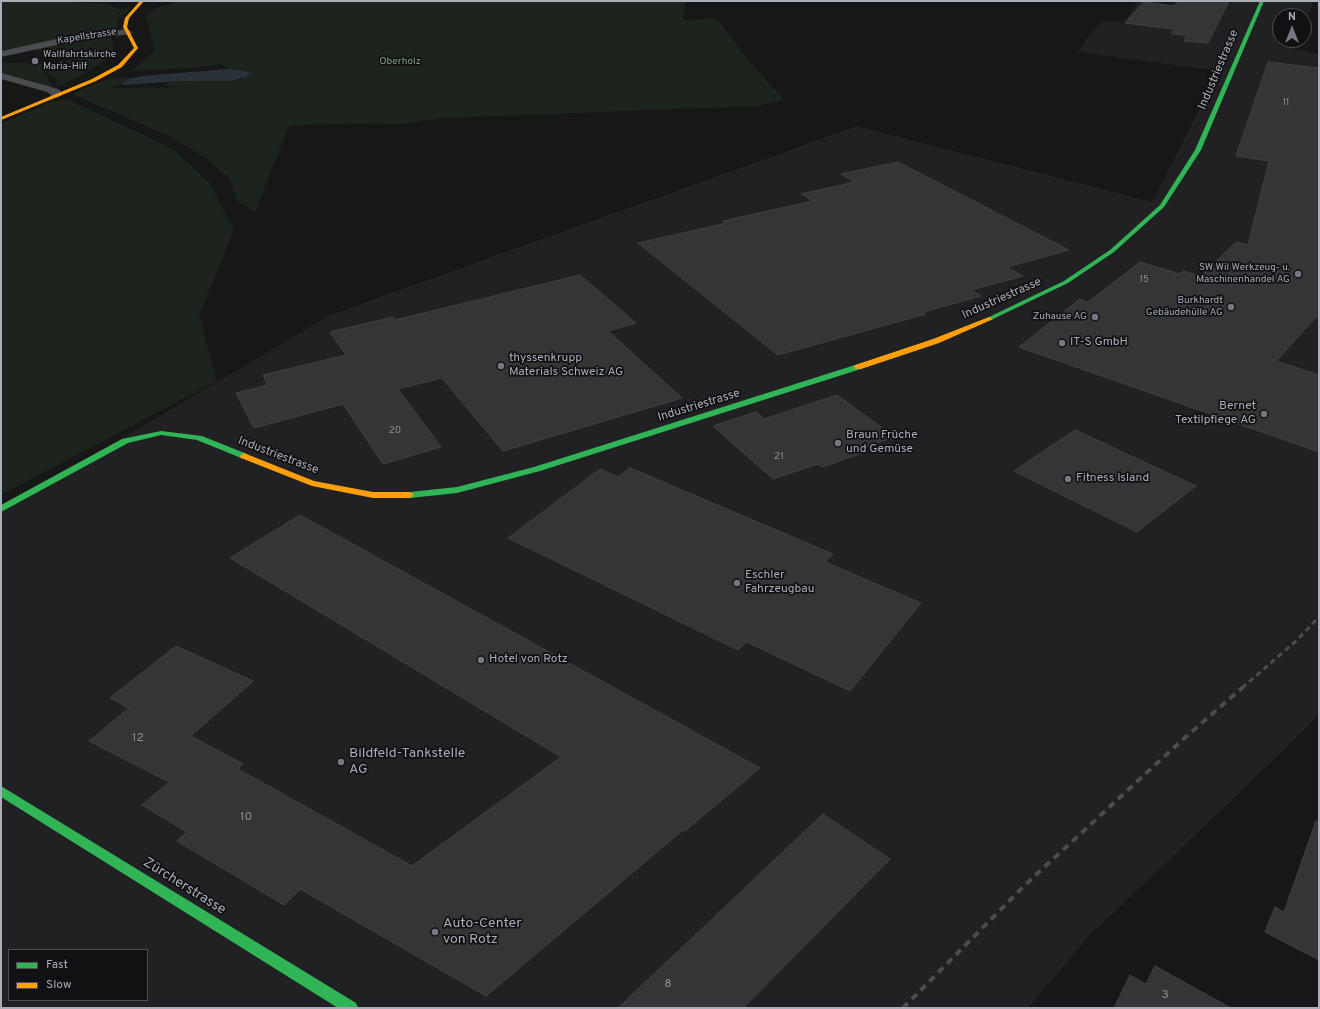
<!DOCTYPE html>
<meta charset="utf-8">
<style>
body{margin:0}
#map{position:relative;width:1320px;height:1009px;overflow:hidden;background:#171717;font-family:Overpass,sans-serif}
canvas{display:block}
.frame{position:absolute;inset:0;border:2px solid #a8adb8;pointer-events:none}
.legend{position:absolute;left:8px;top:949px;width:140px;height:52px;box-sizing:border-box;background:#111113;border:1px solid #4d4f55;margin:0;padding:5px 7px;list-style:none;font-size:12px;color:#a8adb8}
.legend li{display:flex;align-items:center;gap:8px;height:20px}
.legend b{width:20px;border:1px solid #4d4f55}
.north{position:absolute;left:1272px;top:8px;width:40px;height:40px;box-sizing:border-box;background:#111113;border:1px solid #4d4f55;border-radius:50%;rotate:0deg;font-size:11px;font-weight:700;line-height:16px;text-align:center;color:#a8adb8}
.north::after{content:'';display:block;margin:auto;width:14px;height:18px;background:#757880;clip-path:polygon(50% 0,100% 100%,50% 72%,0 100%)}
</style>
<div id="map">
<canvas width="1320" height="1009"></canvas>
<div class="frame"></div>
<ul class="legend">
<li><b style="height:5px;background:#30b455"></b>Fast</li>
<li><b style="height:5px;background:#ff9f0a"></b>Slow</li>
</ul>
<div class="north">N</div>
</div>
<script>
const g = document.querySelector('canvas').getContext('2d');
g.lineJoin = 'round';
function fill(path, color) {
  g.fillStyle = color;
  g.fill(path, 'evenodd');
}
function poly(rows) {
  const path = new Path2D();
  for (const r of rows) {
    path.moveTo(r[0], r[1]);
    for (let i = 2; i < r.length; i += 2) path.lineTo(r[i], r[i + 1]);
  }
  return path;
}
function stroke(path, color, width, dash) {
  g.strokeStyle = color;
  g.lineWidth = width;
  g.lineCap = dash ? 'butt' : 'round';
  g.setLineDash(dash || []);
  g.stroke(path);
}
function write(font, color, halo, rows, align = 'center') {
  g.font = font + ' Overpass,sans-serif';
  g.lineWidth = 3.5;
  g.setLineDash([]);
  g.textBaseline = 'middle';
  g.strokeStyle = halo;
  g.fillStyle = color;
  for (const [text, x, y, turn = 0] of rows) {
    g.save();
    g.translate(x, y);
    g.rotate((+turn || 0) * Math.PI / 180);
    g.textAlign = isNaN(turn) ? turn : align;
    if (halo) g.strokeText(text, 0, 0);
    g.fillText(text, 0, 0);
    g.restore();
  }
}
const built = poly([
 [1139,1,1172,5,1174,1,1313,1,1304,29,1304,16,1280,16,1280,40,1301,40,1300,48,1270,44,1319,54,1319,715,1251,782,1090,935,1028,1008,1,1008,1,510,330,315,857,126,1152,202,1219,71,1078,52,1090,34,1103,21,1123,23],
 [9,950,147,950,147,1000,9,1000]
]);
const green = poly([
 [1,1,65,2,106,4,118,9,130,8,118,20,118,28,109,32,7,49,1,49],
 [182,1,686,1,683,20,717,18,744,55,784,100,757,106,446,118,397,124,357,123,289,126,255,212,237,201,230,179,207,159,171,137,72,94,104,80,124,77,133,78,110,88,196,87,167,86,166,84,170,82,181,81,232,81,241,80,250,72,229,69,222,64,194,68,130,71,150,56,155,50,146,17,156,8],
 [111,35,114,51,110,57,84,74,57,87,55,85,58,82,47,72,42,73,45,74,53,87,1,74,1,64,5,62,61,65,73,57,61,56,66,53,29,50,96,36],
 [67,99,175,150,211,185,234,230,199,315,217,381,1,495,1,124,53,101]
]);
const water = poly([
 [229,69,251,72,246,77,232,81,181,81,124,85,121,84,129,79,141,76]
]);
const building = poly([
 [1178,1,1229,1,1208,43,1184,41,1187,35,1172,34,1174,29,1125,23,1144,2,1175,6,1178,1],
 [1268,62,1319,68,1319,314,1276,361,1319,375,1319,452,1019,347,1080,299,1088,302,1140,262,1180,274,1183,271,1201,276,1236,242,1248,245,1269,161,1236,156,1268,62],
 [898,162,1069,250,1007,267,1023,276,971,290,981,296,923,312,926,314,778,355,638,243,727,223,723,221,813,201,801,194,855,182,841,174,898,162],
 [580,275,636,323,608,331,682,398,503,451,442,378,398,389,441,447,383,464,343,404,254,428,236,393,268,385,263,375,346,355,330,332,393,317,395,320,580,275],
 [837,395,895,437,858,450,862,453,822,467,818,464,773,479,713,426,756,412,764,419,837,395],
 [1075,430,1196,486,1137,532,1014,471,1075,430],
 [630,468,833,554,825,562,921,603,850,691,747,642,738,650,508,538,600,469,618,477,630,468],
 [300,515,760,768,685,831,683,830,486,996,300,889,284,905,177,841,187,832,142,805,169,782,89,741,129,708,110,698,176,646,253,681,191,736,243,764,238,769,412,866,561,757,230,558,300,515],
 [823,814,890,859,743,1008,618,1008,823,814],
 [1316,821,1319,822,1319,960,1265,932,1275,907,1284,912,1316,821],
 [1155,966,1231,1008,1114,1008,1130,975,1146,984,1155,966]
]);
const street = poly([
 [127,29,132,32,131,34,75,41,1,57,1,51,75,35,127,29],
 [1,73,55,88,60,90,62,95,56,98,52,97,50,94,47,92,1,79,1,73]
]);
const fast = poly([
 [1260,1,1264,1,1201,150,1164,207,1114,252,1068,283,991,320,987,320,987,318,1064,281,1110,250,1160,205,1195,150,1260,1],
 [855,365,861,365,862,367,861,369,540,471,457,493,410,498,406,495,410,492,457,487,534,467,855,365],
 [161,431,202,436,247,454,248,456,244,459,241,458,197,440,161,435,128,443,1,512,1,505,122,439,161,431],
 [1,786,356,1003,358,1008,338,1008,1,797,1,786]
]);
const slow = poly([
 [140,1,144,1,129,18,127,27,138,48,122,67,96,81,1,120,1,117,92,79,118,65,134,48,123,27,125,18,140,1],
 [989,317,993,319,991,320,939,343,861,369,855,369,854,367,855,365,933,339,989,317],
 [244,453,314,481,373,492,410,492,414,495,410,498,373,498,312,486,241,458,240,456,244,453]
]);
const railFar1 = poly([
 [1242,688,1296,641,1319,617]
]);
const rail = poly([
 [903,1008,1026,884,1180,742,1243,687]
]);
const markers = [
 [35,61,4,"#757880"],
 [1298,274,4,"#757880"],
 [1231,307,4,"#757880"],
 [1095,317,4,"#757880"],
 [1062,343,4,"#757880"],
 [501,366,4,"#757880"],
 [1264,414,4,"#757880"],
 [838,443,4,"#757880"],
 [1068,479,4,"#757880"],
 [737,583,4,"#757880"],
 [481,660,4,"#757880"],
 [341,762,4,"#757880"],
 [435,932,4,"#757880"]
];
const farNumbernames = [
 ["11",1286,103],
 ["15",1144,280]
];
const farStreetnames = [
 ["Kapellstrasse",87,37,-9]
];
const farPoinames = [
 ["Wallfahrtskirche",43,55,"left"],
 ["Maria-Hilf",43,67,"left"],
 ["SW Wil Werkzeug- u.",1290,268],
 ["Maschinenhandel AG",1290,280],
 ["Burkhardt",1223,301],
 ["Gebäudehülle AG",1223,313],
 ["Zuhause AG",1087,317]
];
const farParknames = [
 ["Oberholz",400,62]
];
const numberNames = [
 ["20",395,431],
 ["21",779,457]
];
const streetNames = [
 ["Industriestrasse",1219,70,-67],
 ["Industriestrasse",1002,299,-24],
 ["Industriestrasse",699,406,-17],
 ["Industriestrasse",278,456,21]
];
const poiNames = [
 ["IT-S GmbH",1070,343],
 ["thyssenkrupp",509,359],
 ["Materials Schweiz AG",509,373],
 ["Bernet",1256,407,"right"],
 ["Textilpflege AG",1256,421,"right"],
 ["Braun Früche",846,436],
 ["und Gemüse",846,450],
 ["Fitness Island",1076,479],
 ["Eschler",745,576],
 ["Fahrzeugbau",745,590],
 ["Hotel von Rotz",489,660]
];
const nearNumbernames = [
 ["12",138,739],
 ["10",246,818],
 ["8",668,985],
 ["3",1165,996]
];
const nearPoinames = [
 ["Bildfeld-Tankstelle",349,754],
 ["AG",349,770],
 ["Auto-Center",443,924],
 ["von Rotz",443,940]
];
const nearStreetnames = [
 ["Zürcherstrasse",184,887,32]
];
fill(built, '#212123');
fill(green, '#1d241e');
fill(water, '#2a3239');
fill(building, '#353536');
stroke(building, '#3f4043', 1);
fill(street, '#4b4c50');
fill(fast, '#30b455');
fill(slow, '#ff9f0a');
stroke(railFar1, '#4b4c4f', 3, [5.5, 4]);
stroke(rail, '#4b4c4f', 4, [7, 5.5]);
for (const [x, y, r, color] of markers) {
  const dot = new Path2D();
  dot.arc(x, y, r, 0, 2 * Math.PI);
  g.fillStyle = color;
  g.fill(dot);
  stroke(dot, '#111113', 1.5);
}
write('9px', '#8b8f98', null, farNumbernames);
write('10px', '#a8adb8', '#111113', farStreetnames);
write('10px', '#a8adb8', '#111113', farPoinames, 'right');
write('10px', '#7fa381', '#111113', farParknames);
write('10px', '#8b8f98', null, numberNames);
write('12px', '#a8adb8', '#111113', streetNames);
write('12px', '#a8adb8', '#111113', poiNames, 'left');
write('12px', '#8b8f98', null, nearNumbernames);
write('14px', '#a8adb8', '#111113', nearPoinames, 'left');
write('14px', '#a8adb8', '#111113', nearStreetnames);
</script>
